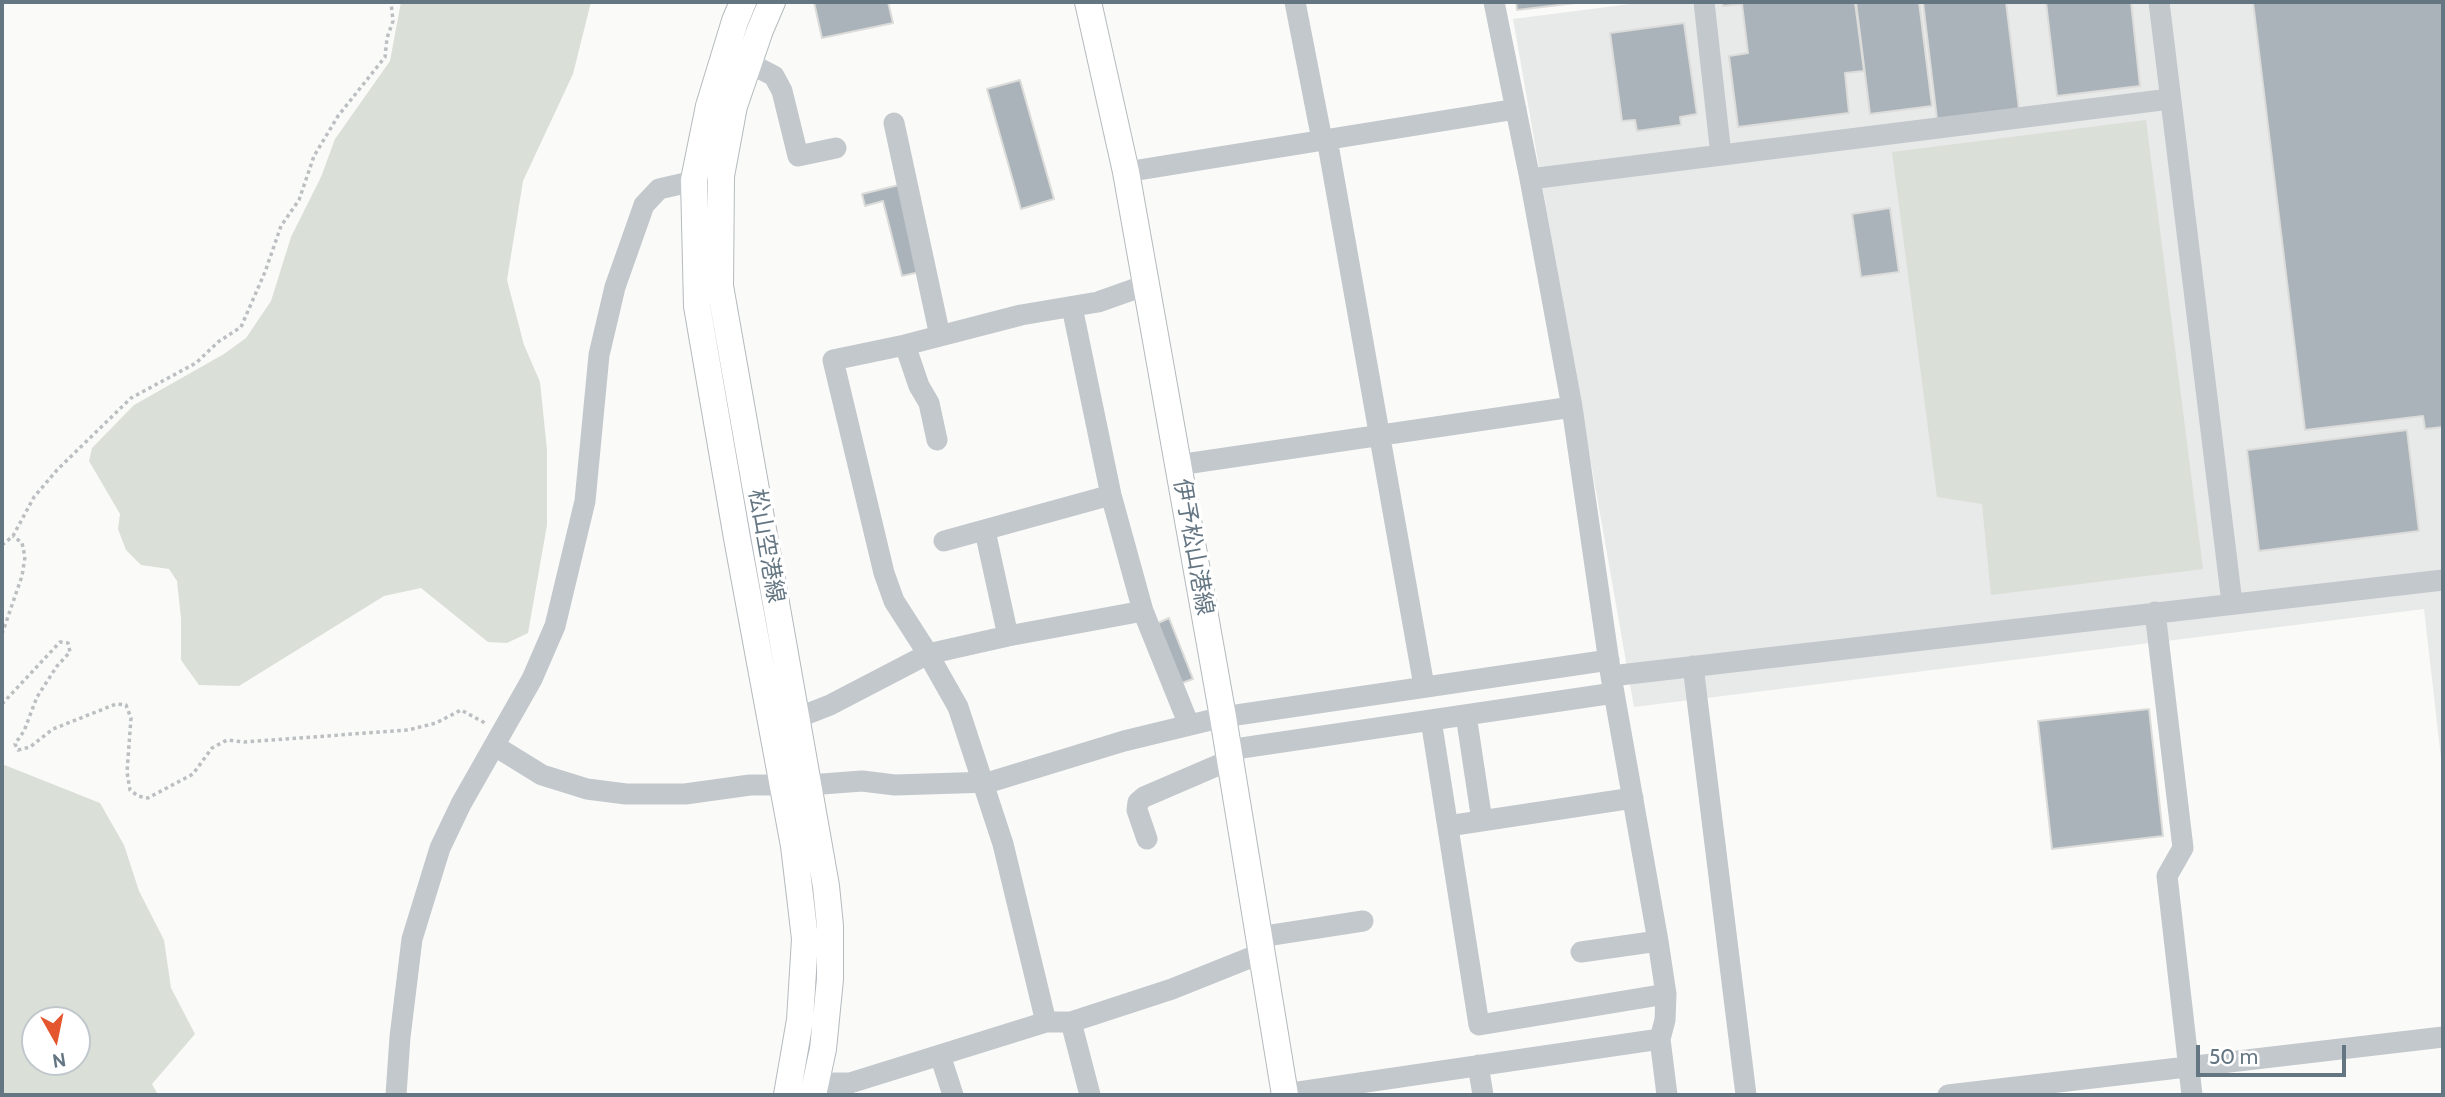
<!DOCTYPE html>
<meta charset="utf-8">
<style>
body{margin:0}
#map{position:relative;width:2445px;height:1097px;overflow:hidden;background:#fafaf8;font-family:Cabin,sans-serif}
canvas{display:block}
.frame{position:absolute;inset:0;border:4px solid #657683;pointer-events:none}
.north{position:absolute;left:21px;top:1006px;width:70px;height:70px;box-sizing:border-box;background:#fff;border:2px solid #c1c8cd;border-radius:50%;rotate:171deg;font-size:19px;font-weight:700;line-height:28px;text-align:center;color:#657683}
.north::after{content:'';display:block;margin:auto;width:24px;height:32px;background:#e4572e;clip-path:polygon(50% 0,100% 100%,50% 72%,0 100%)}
.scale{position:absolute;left:2196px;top:1045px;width:150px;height:32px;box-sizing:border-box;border:4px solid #657683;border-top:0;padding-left:9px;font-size:21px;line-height:24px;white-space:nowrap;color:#657683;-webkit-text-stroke:5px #fff;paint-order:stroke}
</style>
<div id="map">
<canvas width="2445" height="1097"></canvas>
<div class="frame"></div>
<div class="north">N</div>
<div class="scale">50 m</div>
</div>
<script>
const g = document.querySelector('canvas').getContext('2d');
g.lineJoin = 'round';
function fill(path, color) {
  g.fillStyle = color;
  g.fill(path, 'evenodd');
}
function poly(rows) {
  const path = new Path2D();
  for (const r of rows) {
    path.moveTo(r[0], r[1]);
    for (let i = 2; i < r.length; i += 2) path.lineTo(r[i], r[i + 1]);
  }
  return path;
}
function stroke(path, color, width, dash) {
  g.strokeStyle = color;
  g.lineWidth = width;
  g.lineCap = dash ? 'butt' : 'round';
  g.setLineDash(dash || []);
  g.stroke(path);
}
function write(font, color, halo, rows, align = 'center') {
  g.font = font + ' Cabin,"Noto Sans JP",sans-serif';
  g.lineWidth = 7;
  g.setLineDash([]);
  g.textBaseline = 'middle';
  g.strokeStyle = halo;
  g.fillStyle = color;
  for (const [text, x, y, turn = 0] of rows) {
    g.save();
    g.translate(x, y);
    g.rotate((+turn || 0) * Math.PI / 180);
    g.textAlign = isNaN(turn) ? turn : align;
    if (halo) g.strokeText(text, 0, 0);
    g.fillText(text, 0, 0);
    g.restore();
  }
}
const built = poly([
 [1646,2,2443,2,2443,776,2424,609,1634,707,1513,19]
]);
const green = poly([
 [401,2,591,2,573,74,523,181,507,280,524,345,540,382,547,450,547,525,528,633,507,643,488,642,421,588,384,596,239,686,199,685,181,660,181,618,177,581,169,569,141,565,126,550,118,529,120,514,89,461,92,448,134,405,224,354,246,338,271,301,291,237,321,177,335,139,390,61],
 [2146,120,2203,569,1991,595,1982,504,1937,497,1892,152],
 [2,764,100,803,124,845,139,891,164,940,171,988,195,1034,152,1084,158,1095,2,1095],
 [35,1020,77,1020,77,1062,35,1062]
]);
const building = poly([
 [814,2,888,2,893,23,822,38,814,2],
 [1516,2,1584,2,1517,10,1516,2],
 [1722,2,1855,2,1864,71,1845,73,1849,113,1738,127,1729,56,1748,53,1742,4,1723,6,1722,2],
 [1856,2,1919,2,1932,106,1870,114,1856,2],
 [1923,2,2006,2,2019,109,1937,119,1923,2],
 [2046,2,2131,2,2140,86,2057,96,2046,2],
 [2253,2,2443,2,2443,427,2425,429,2423,416,2305,430,2253,2],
 [1684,23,1697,114,1680,117,1681,125,1637,131,1635,120,1622,121,1610,33,1684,23],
 [1020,80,1054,199,1021,209,987,89,1020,80],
 [903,184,924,271,902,276,883,201,865,206,862,194,903,184],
 [1890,208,1899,272,1861,277,1852,214,1890,208],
 [2407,430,2419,531,2259,551,2247,450,2407,430],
 [1169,618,1193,679,1179,684,1156,624,1169,618],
 [2149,709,2163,836,2052,849,2038,721,2149,709]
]);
const path = poly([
 [2,545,13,536,34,497,57,470,131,398,196,363,218,342,241,327,265,272,281,226,299,200,314,156,338,116,385,57,387,38,393,21,391,2],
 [2,634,22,576,25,557,22,543,13,536],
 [2,704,60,642,68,643,70,652,57,666,37,697,24,731,15,744,18,750,30,747,53,729,116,704,126,705,131,718,127,772,130,790,138,796,148,798,193,774,212,748,227,740,244,742,408,730,436,723,461,710,485,723]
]);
const minor = poly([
 [1295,2,1322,140],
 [1494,2,1530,179,1572,407,1611,676,1658,941,1666,994,1665,1020,1660,1039,1667,1095],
 [1704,2,1721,155],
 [2159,2,2232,603],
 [749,63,774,76,782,91,798,156,836,148],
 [894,123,940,336],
 [1327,139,1424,686],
 [1126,172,1516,109],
 [1530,179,2170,99],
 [1072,307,1111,495,1143,611,1189,725],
 [905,345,919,386,929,403,937,440],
 [1178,465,1572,407],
 [985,531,1008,636],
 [944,541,1111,495],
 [2155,612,2183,848,2167,876,2192,1095],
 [1693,666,1746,1095],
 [1611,676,2443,580],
 [1466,715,1482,821],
 [797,718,830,705,928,654,1008,636,1143,611],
 [1431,720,1479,1025,1666,994],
 [495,746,542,775,587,789,626,794,685,794,750,785,809,785,862,781,895,785,990,782,1124,741,1223,717,1609,660],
 [1228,750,1614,693],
 [1448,826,1633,798],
 [1147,839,1137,810,1138,802,1144,797,1230,760],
 [1259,937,1363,921],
 [1581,952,1658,941],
 [1046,1022,1003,844,958,707,928,654,894,601,884,573,833,360,905,345,1021,315,1098,302,1146,285],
 [1071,1022,1090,1095],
 [940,1055,953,1095],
 [1478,1065,1483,1095],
 [816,1083,850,1083,1046,1022,1071,1022,1172,989,1262,953],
 [1285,1094,1660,1039],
 [396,1095,400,1037,412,939,440,848,461,804,532,679,555,626,585,501,599,355,615,287,644,205,659,189,707,178],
 [1948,1095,2443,1037]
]);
const major = poly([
 [743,2,735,21,709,106,694,180,697,306,737,538,794,846,800,896,805,939,800,1020,787,1095],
 [772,2,760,30,734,106,721,176,720,286,826,886,830,926,830,979,823,1049,813,1095],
 [1088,2,1126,172,1223,717,1285,1095]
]);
const streetNames = [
 ["松山空港線",766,546,80],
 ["伊予松山港線",1193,547,80]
];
fill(built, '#e8e9e9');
fill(green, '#dadfd7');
fill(building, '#aab3b9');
stroke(building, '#dcdcda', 2);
stroke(major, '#b5babe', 28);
stroke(path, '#bbbfc2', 3.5, [3.5, 3.5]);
stroke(minor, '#c3c8cc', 21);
stroke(major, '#fff', 26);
write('23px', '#657683', '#fff', streetNames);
</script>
